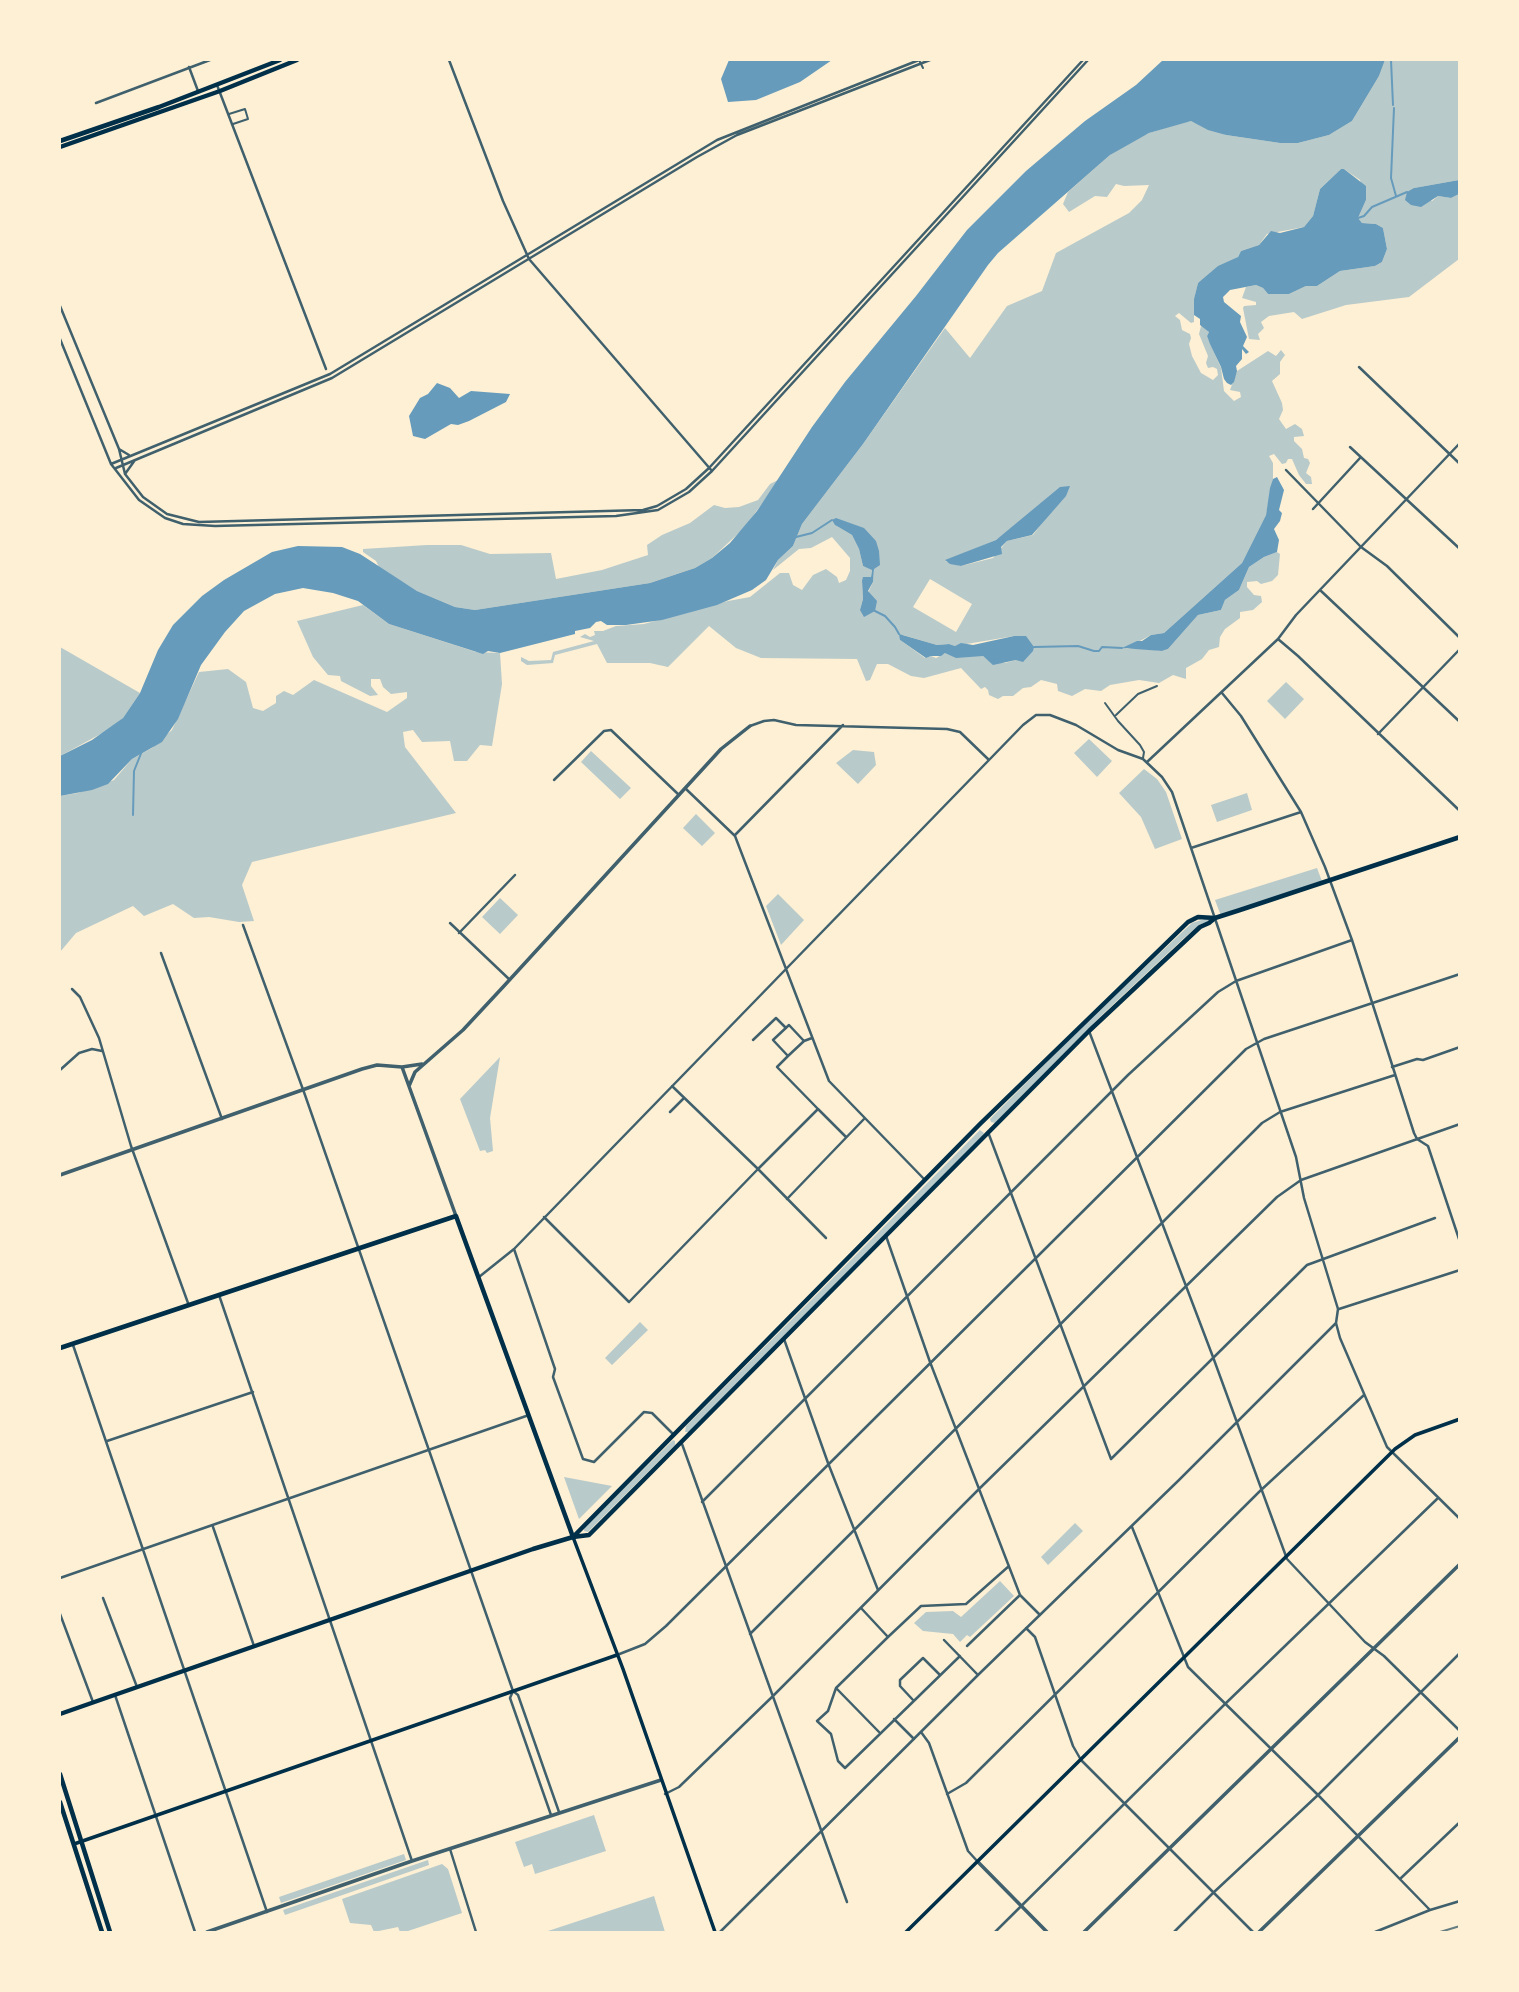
<!DOCTYPE html>
<style>
body{margin:0}
#map{position:relative;width:1519px;height:1992px;overflow:hidden;background:#fdf0d5;font-family:"Open Sans",sans-serif}
canvas{display:block}
.frame{position:absolute;inset:0;border:61px solid #fdf0d5;pointer-events:none}
</style>
<div id="map">
<canvas width="1519" height="1992"></canvas>
<div class="frame"></div>
</div>
<script>
const g = document.querySelector('canvas').getContext('2d');
g.lineJoin = 'round';
function fill(path, color) {
  g.fillStyle = color;
  g.fill(path, 'evenodd');
}
function poly(rows) {
  const path = new Path2D();
  for (const r of rows) {
    path.moveTo(r[0], r[1]);
    for (let i = 2; i < r.length; i += 2) path.lineTo(r[i], r[i + 1]);
  }
  return path;
}
function stroke(path, color, width, dash) {
  g.strokeStyle = color;
  g.lineWidth = width;
  g.lineCap = dash ? 'butt' : 'round';
  g.setLineDash(dash || []);
  g.stroke(path);
}
const green = poly([
 [1385,60,1459,60,1459,180,1414,188,1432,201,1438,196,1451,198,1459,194,1459,259,1409,297,1346,305,1302,319,1294,312,1269,316,1261,322,1264,328,1258,334,1260,340,1249,339,1243,308,1244,306,1256,305,1256,302,1242,298,1246,287,1256,285,1263,288,1268,294,1289,294,1306,286,1317,286,1340,271,1375,266,1382,262,1387,249,1383,228,1376,224,1362,223,1358,218,1366,200,1360,180,1344,169,1341,169,1320,189,1313,216,1304,227,1267,234,1259,245,1241,251,1238,257,1198,283,1194,300,1194,322,1191,323,1179,313,1175,316,1180,320,1182,330,1190,334,1191,338,1189,344,1192,356,1201,373,1213,380,1218,375,1217,369,1213,367,1208,368,1206,363,1208,356,1199,334,1201,326,1205,327,1209,332,1207,336,1221,368,1224,391,1234,401,1241,397,1240,392,1230,390,1237,371,1268,351,1276,356,1281,350,1285,355,1280,362,1280,374,1272,381,1282,403,1283,410,1279,419,1286,429,1295,424,1302,429,1304,436,1294,437,1294,441,1302,449,1304,458,1308,459,1310,463,1306,473,1311,477,1312,484,1306,484,1299,475,1292,459,1288,459,1286,463,1282,464,1274,454,1269,456,1273,463,1273,479,1266,515,1242,563,1164,633,1151,635,1125,649,1140,648,1162,651,1168,649,1198,615,1221,610,1225,600,1239,590,1249,567,1264,557,1277,552,1280,554,1278,575,1272,581,1261,584,1257,581,1247,582,1247,587,1254,595,1261,596,1262,602,1253,610,1240,612,1240,618,1225,629,1220,637,1219,647,1209,650,1202,659,1186,668,1186,679,1173,675,1159,683,1139,680,1110,685,1101,691,1085,689,1072,696,1058,691,1057,684,1041,680,1031,687,1023,688,1013,696,1003,696,998,699,989,695,988,690,985,687,981,689,961,668,924,678,911,676,888,664,877,664,870,680,866,681,857,659,761,658,736,648,709,626,668,667,650,663,607,663,597,644,555,655,553,663,527,665,521,661,521,657,529,661,551,660,553,652,594,641,580,637,585,634,590,637,595,635,594,631,603,631,616,626,644,624,728,601,750,597,780,573,789,573,793,585,802,590,813,575,826,569,837,577,839,583,846,580,850,571,850,558,832,537,811,548,799,549,773,570,778,560,793,546,802,524,863,444,945,328,970,358,1007,306,1042,291,1056,253,1129,213,1142,200,1149,185,1124,186,1116,184,1107,197,1095,196,1069,212,1063,204,1068,192,1110,155,1128,143,1149,133,1184,122,1191,121,1226,135,1280,143,1298,143,1329,135,1352,121,1379,76],
 [1045,519,1033,535,1007,541,993,558,961,566,945,561,996,540,1014,527],
 [835,525,876,541,873,582,860,610,863,599,862,581,871,577,872,569,863,566,859,549,852,535],
 [930,579,972,604,956,632,913,607],
 [903,635,937,645,949,644,955,646,1014,636,1023,637,1031,644,1016,660,1005,663,988,660,983,656,945,653,936,658,931,656,925,658,900,640],
 [780,479,744,528,712,558,695,568,650,583,475,610,455,607,417,591,379,567,376,561,363,552,363,549,427,545,461,545,490,554,551,553,556,579,602,570,648,555,647,545,662,535,690,523,714,505,725,508,739,507,758,500,770,484],
 [363,605,389,624,476,652,500,653,502,684,492,746,480,745,467,761,454,761,450,741,422,742,413,730,403,732,405,747,456,813,252,862,242,885,254,921,239,922,209,917,194,918,173,904,144,916,133,906,76,933,60,952,60,796,78,793,114,780,132,759,152,748,172,730,199,672,228,669,246,682,253,708,263,711,276,703,276,696,284,691,293,695,314,680,387,712,407,698,407,692,391,694,383,687,380,679,371,679,371,686,378,695,370,696,341,681,340,676,328,675,313,657,297,621],
 [60,647,140,693,123,718,108,730,60,756],
 [1286,682,1304,699,1285,719,1267,701],
 [1089,739,1112,761,1097,777,1074,753],
 [853,750,874,752,876,765,858,784,836,763],
 [591,751,631,788,620,799,581,762],
 [1144,769,1157,779,1166,792,1182,839,1155,849,1141,817,1119,793],
 [1247,793,1252,810,1217,822,1211,805],
 [696,814,715,833,702,846,683,828],
 [1317,868,1323,884,1221,916,1215,900],
 [778,894,804,920,781,945,766,906],
 [500,898,518,915,500,934,482,917],
 [1208,918,1209,921,1199,925,1183,939,1104,1013,995,1123,991,1122,990,1119,1087,1022,1179,935,1192,923],
 [500,1057,490,1118,493,1151,487,1153,485,1150,480,1151,460,1099],
 [980,1130,984,1133,982,1136,689,1432,685,1432,686,1426],
 [640,1322,648,1330,612,1365,605,1358],
 [673,1440,675,1441,675,1445,588,1532,584,1531,584,1528],
 [564,1477,612,1486,579,1519],
 [1075,1523,1083,1531,1048,1565,1041,1557],
 [1000,1581,1014,1596,970,1637,967,1635,960,1642,953,1634,923,1631,914,1623,926,1612,953,1611,961,1617],
 [594,1815,606,1851,535,1874,532,1864,524,1867,515,1842],
 [404,1854,406,1860,281,1903,279,1897],
 [428,1860,429,1865,285,1915,283,1910],
 [442,1864,448,1869,462,1913,405,1932,400,1932,398,1927,374,1932,371,1925,350,1923,342,1899],
 [654,1896,665,1932,545,1932]
]);
const water = poly([
 [729,60,832,60,800,82,756,100,728,102,721,79],
 [1163,60,1385,60,1379,76,1352,121,1329,135,1298,143,1280,143,1226,135,1208,130,1191,121,1149,133,1110,155,998,253,988,265,863,444,802,524,793,546,778,560,766,580,752,590,717,605,662,620,626,625,607,625,601,621,596,622,590,628,575,631,575,634,500,653,488,651,483,654,389,624,358,601,333,593,303,588,275,594,244,611,225,632,201,665,178,719,162,742,132,759,108,784,92,790,60,796,60,756,92,740,123,718,140,693,158,650,173,625,202,596,224,580,272,552,298,546,342,547,360,554,417,591,455,607,475,610,650,583,695,568,712,558,730,543,757,511,812,427,845,382,916,296,967,230,1026,171,1085,121,1136,85],
 [1341,169,1344,169,1366,186,1366,200,1358,218,1362,223,1376,224,1383,228,1387,249,1382,262,1375,266,1340,271,1317,286,1306,286,1289,294,1268,294,1263,288,1256,285,1230,290,1223,297,1224,302,1241,316,1240,322,1247,337,1243,346,1249,352,1246,354,1242,349,1242,359,1236,366,1237,371,1234,382,1231,385,1227,383,1224,379,1221,367,1210,344,1207,336,1209,332,1200,325,1200,319,1194,315,1194,299,1198,283,1218,266,1238,257,1241,251,1259,245,1271,231,1280,233,1304,227,1313,216,1320,189],
 [1459,180,1459,194,1451,198,1438,196,1421,207,1411,205,1405,200,1407,192,1414,188],
 [437,383,450,388,459,398,471,391,510,394,506,402,469,421,458,425,451,424,425,439,413,436,409,416,420,398,428,394],
 [1277,477,1284,490,1279,510,1282,513,1280,521,1274,529,1279,540,1277,552,1264,557,1249,567,1239,590,1225,600,1221,610,1198,615,1168,649,1162,651,1122,648,1137,641,1142,641,1151,635,1164,633,1242,563,1266,515,1270,488,1273,479],
 [1070,486,1066,496,1032,535,1007,541,1001,547,1002,554,961,566,950,564,945,560,996,540,1060,487],
 [836,518,864,528,876,541,879,551,880,565,874,569,873,582,868,591,877,601,875,611,864,617,860,610,863,599,862,581,863,577,871,577,872,570,863,566,859,549,852,535,835,525,832,520],
 [899,634,937,645,949,644,955,646,961,643,973,645,1014,636,1026,636,1034,647,1033,651,1023,662,1016,660,993,665,983,656,956,658,945,653,941,656,931,656,926,658,900,640]
]);
const stream = poly([
 [1391,60,1393,105],
 [1394,108,1391,178,1396,196],
 [1358,218,1364,216,1372,207,1407,192],
 [796,537,812,533,832,520],
 [875,611,885,616,895,627,899,634],
 [1034,647,1078,646,1094,651,1099,651,1102,647,1122,648],
 [133,815,134,771,142,751]
]);
const service = poly([
 [229,114,245,109,248,119,233,124],
 [1105,703,1118,721,1140,745,1144,752,1143,758],
 [1116,715,1138,694,1157,686]
]);
const pedestrian = poly([
 [919,60,923,68]
]);
const minor = poly([
 [449,60,503,201,529,259,712,471],
 [189,67,198,91],
 [217,85,326,369],
 [96,103,210,60],
 [60,306,119,449,129,455],
 [60,339,111,464,139,500,165,518,183,524,215,526,616,516,658,510,689,492,712,471,1088,60],
 [1359,367,1460,464],
 [1350,447,1460,549],
 [119,449,125,474,143,497,167,514,199,522,643,510,657,506,686,489,709,468,1083,60],
 [111,464,330,374,717,140,919,60],
 [116,468,332,378,697,157,737,135,930,60],
 [1286,470,1361,547,1387,566,1460,638],
 [125,474,135,460],
 [1313,509,1360,458],
 [1320,590,1460,722],
 [1278,639,1298,656,1460,811],
 [1222,693,1241,716,1301,812,1325,867,1352,940,1414,1133,1417,1139,1428,1146,1460,1242],
 [750,726,764,721,774,720,796,725,947,729,960,732,989,760],
 [1378,734,1460,649],
 [1147,762,1278,639,1296,615,1460,443],
 [554,780,604,731,611,730,679,795],
 [686,789,735,836,829,1081,925,1180],
 [735,835,843,725],
 [1191,848,1301,812],
 [450,923,510,980],
 [243,925,305,1095,513,1691,518,1695,559,1812],
 [459,933,515,875],
 [161,953,222,1119],
 [72,989,80,997,99,1038,131,1146,188,1303],
 [1089,1031,1213,1357,1287,1559,1365,1642,1384,1656,1460,1731],
 [753,1040,776,1018,786,1028],
 [804,1041,789,1025,773,1040,788,1056,777,1067,818,1109],
 [788,1056,804,1041,812,1038],
 [1392,1067,1417,1059,1423,1060,1460,1047],
 [60,1070,79,1053,92,1049,102,1051],
 [672,1086,758,1169,818,1109,846,1137],
 [670,1112,684,1098],
 [988,1132,1111,1459,1307,1265,1435,1218],
 [787,1199,864,1119],
 [544,1217,629,1302,758,1169,826,1238],
 [886,1236,930,1362,1020,1595,1040,1615],
 [514,1249,555,1369,553,1377,583,1459,594,1462,644,1412,652,1413,674,1435],
 [479,1277,514,1249,1023,725,1036,715,1050,715,1076,725,1118,750,1143,759,1162,777,1172,792,1296,1157,1304,1198,1338,1309,1336,1323,1340,1338,1387,1447,1460,1519],
 [219,1295,412,1861],
 [1339,1309,1460,1270],
 [784,1339,828,1463,878,1590],
 [73,1345,267,1912],
 [107,1441,253,1392],
 [682,1444,847,1902],
 [702,1502,1128,1075,1218,992,1236,981,1352,940],
 [213,1527,254,1646],
 [1132,1527,1188,1667,1318,1795,1430,1910],
 [60,1578,529,1415],
 [103,1598,137,1687],
 [861,1608,888,1637,836,1688,879,1732],
 [60,1614,93,1702],
 [1026,1628,1035,1637,1073,1746,1081,1760,1253,1932],
 [750,1634,1262,1123,1280,1112,1395,1075],
 [888,1637,921,1606,966,1604,1009,1566],
 [944,1640,978,1675],
 [967,1646,1020,1595],
 [617,1655,645,1644,666,1626,1246,1049,1264,1039,1460,974],
 [836,1688,828,1711,817,1721,831,1734,838,1761,845,1768,960,1656],
 [513,1691,510,1698,551,1815],
 [115,1695,195,1932],
 [913,1700,900,1686,900,1680,923,1658,940,1675],
 [894,1719,914,1739],
 [921,1732,929,1743,968,1851,978,1862],
 [665,1794,679,1787,773,1696,978,1490,1277,1197,1301,1180,1460,1124],
 [947,1794,966,1783,1260,1491,1364,1395],
 [450,1849,476,1932],
 [1401,1878,1460,1822],
 [720,1932,978,1675,1179,1480,1336,1323],
 [995,1932,1225,1704,1437,1499],
 [1174,1932,1213,1893,1318,1795,1460,1653],
 [1375,1932,1430,1910,1460,1901]
]);
const tertiary = poly([
 [402,1067,456,1216],
 [409,1086,415,1072,463,1030,503,987,721,749,750,726],
 [60,1175,362,1069,377,1065,402,1067,422,1064],
 [978,1862,1047,1932],
 [207,1932,412,1861,661,1780],
 [1084,1932,1460,1564],
 [1259,1932,1460,1737]
]);
const secondary = poly([
 [573,1537,623,1669,715,1932],
 [74,1844,617,1655],
 [906,1932,1395,1449,1415,1435,1460,1419]
]);
const primary = poly([
 [60,141,159,107,280,60],
 [60,147,220,91,297,60],
 [60,1348,456,1216,573,1537],
 [574,1536,980,1124,1188,922,1198,917,1215,918,1240,910,1460,837],
 [60,1714,533,1549,573,1537,589,1535,1089,1031,1200,927,1209,923,1215,918],
 [60,1774,110,1932],
 [60,1802,102,1932]
]);
const rail = poly([
 [1440,1932,1460,1926]
]);
fill(green, '#b9caca');
fill(water, '#669bbc');
stroke(stream, '#669bbc', 2);
stroke(service, '#3f606c', 2);
stroke(pedestrian, '#3f606c', 2);
stroke(minor, '#3f606c', 2.5);
stroke(tertiary, '#3f606c', 3.5);
stroke(secondary, '#003049', 3.5);
stroke(primary, '#003049', 4.5);
stroke(rail, '#657d81', 2);
</script>
